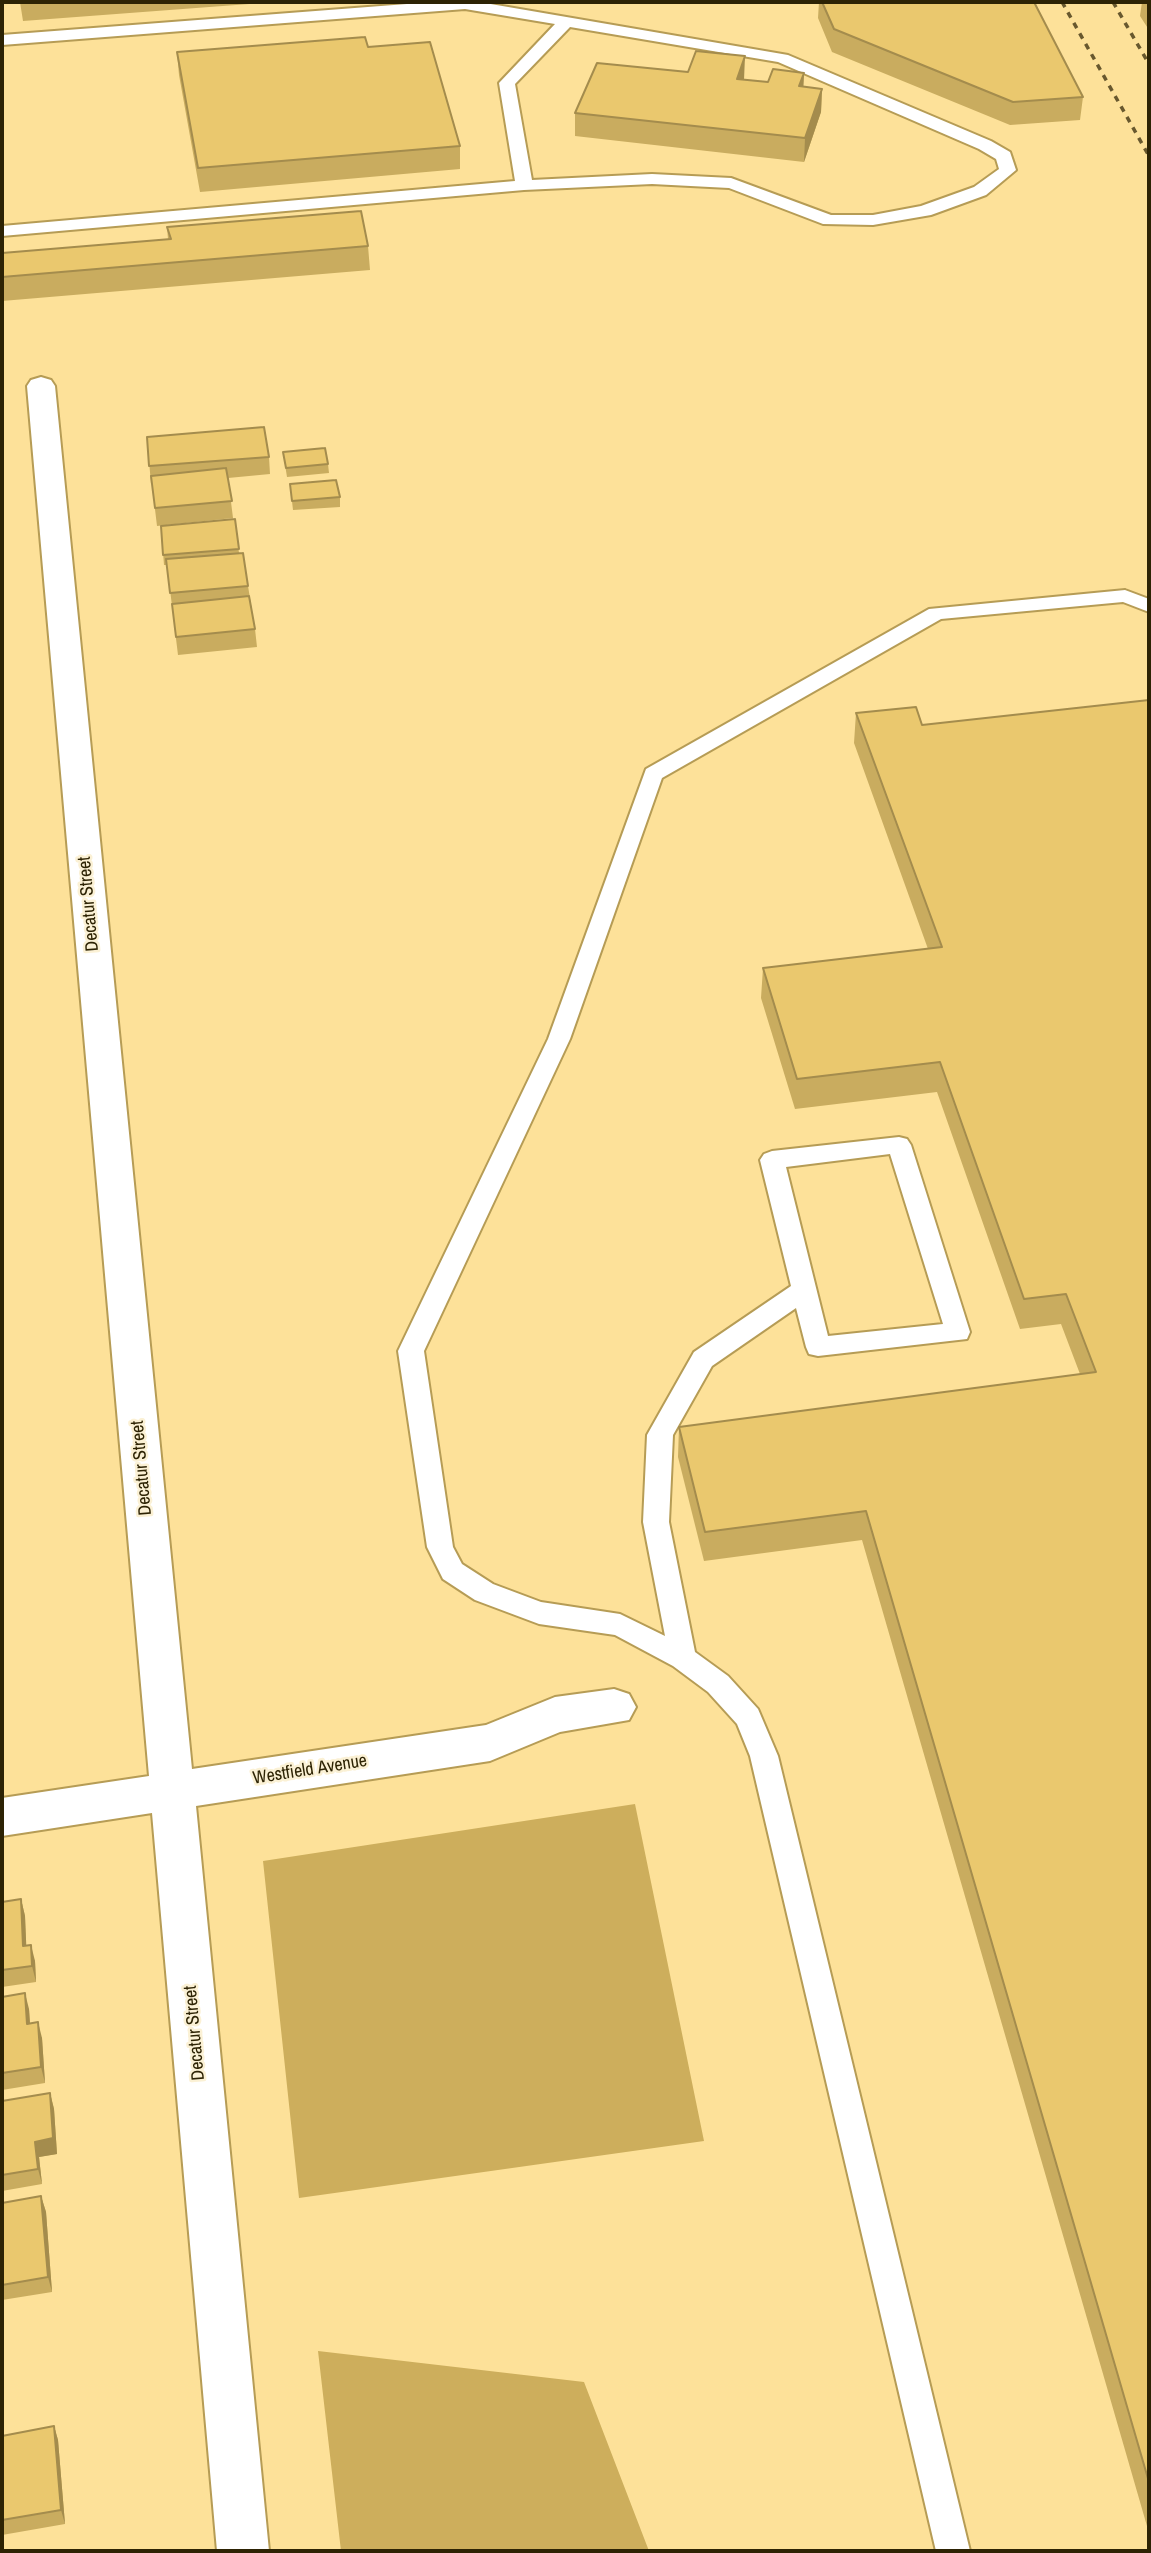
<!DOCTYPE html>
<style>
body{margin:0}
#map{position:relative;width:1151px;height:2553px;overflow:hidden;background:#fde199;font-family:"Archivo Narrow",sans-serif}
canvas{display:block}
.frame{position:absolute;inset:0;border:4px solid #2d2304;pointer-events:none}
</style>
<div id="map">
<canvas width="1151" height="2553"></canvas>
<div class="frame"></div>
</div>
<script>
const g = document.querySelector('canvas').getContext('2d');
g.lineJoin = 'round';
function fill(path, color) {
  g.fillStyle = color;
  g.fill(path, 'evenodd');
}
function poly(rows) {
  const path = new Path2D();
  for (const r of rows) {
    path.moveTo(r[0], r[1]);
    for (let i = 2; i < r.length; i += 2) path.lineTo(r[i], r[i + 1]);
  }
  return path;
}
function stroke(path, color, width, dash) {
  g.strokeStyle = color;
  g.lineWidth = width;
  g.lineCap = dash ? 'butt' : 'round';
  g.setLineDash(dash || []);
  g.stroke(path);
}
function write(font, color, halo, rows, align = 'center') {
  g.font = font + ' "Archivo Narrow",sans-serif';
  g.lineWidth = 5;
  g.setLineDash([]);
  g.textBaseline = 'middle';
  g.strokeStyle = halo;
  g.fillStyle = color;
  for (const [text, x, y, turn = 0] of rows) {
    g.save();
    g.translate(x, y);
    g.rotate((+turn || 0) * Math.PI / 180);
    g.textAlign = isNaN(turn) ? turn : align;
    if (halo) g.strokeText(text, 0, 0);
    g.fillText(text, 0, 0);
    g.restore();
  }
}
const green = poly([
 [635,1804,704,2141,299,2198,263,1861],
 [318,2351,584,2382,649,2551,341,2551]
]);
const lane = poly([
 [433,2,479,2,788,55,991,141,1010,152,1016,170,986,195,931,215,873,225,823,224,729,188,652,184,524,190,2,236,2,226,515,181,499,83,555,24,465,9,2,45,2,35,433,2],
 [570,27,778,62,979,149,996,159,999,169,974,187,921,206,873,215,831,215,731,178,652,174,532,180,515,84,570,27],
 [1125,590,1149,599,1149,612,1123,602,941,619,662,778,570,1039,424,1351,453,1547,462,1564,493,1584,541,1602,620,1614,665,1636,643,1522,647,1435,694,1352,791,1286,760,1160,764,1154,772,1151,899,1137,907,1139,911,1145,970,1332,967,1339,818,1356,809,1354,806,1347,796,1308,712,1366,673,1435,669,1522,695,1652,728,1676,758,1709,778,1756,970,2551,936,2551,750,1756,737,1724,708,1692,673,1666,615,1635,539,1624,475,1600,443,1579,427,1547,398,1351,548,1039,646,769,929,609,1125,590],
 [890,1154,943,1324,828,1336,786,1167,890,1154]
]);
const street = poly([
 [41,377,51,380,55,386,192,1769,486,1725,555,1697,614,1689,629,1694,636,1707,629,1720,560,1732,490,1761,196,1806,269,2551,217,2551,152,1813,2,1836,2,1798,149,1776,27,386,31,380,41,377]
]);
const rail = poly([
 [1062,2,1149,156],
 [1113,2,1149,64]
]);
const wall = poly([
 [20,2,276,2,23,21],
 [819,2,1034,2,1083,97,1080,120,1010,125,832,52,818,18],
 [1142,2,1149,2,1149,30,1140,16],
 [368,47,460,146,460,169,200,192,179,75,177,52],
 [804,73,803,87,822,89,821,112,804,162,575,136,575,113,744,80,768,82],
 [167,227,368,246,370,270,2,301,2,253,168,239],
 [147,437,269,457,270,474,228,478,233,518,157,526,152,484,151,484],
 [283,452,328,464,329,473,287,477],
 [290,484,340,497,340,507,293,510],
 [235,519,239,553,248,586,255,629,257,647,178,655,167,565,164,565,161,526],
 [1149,700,1149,2533,862,1540,704,1561,678,1457,679,1427,1080,1374,1061,1324,1020,1329,937,1092,795,1109,761,998,763,968,928,949,854,743,856,713,922,725],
 [21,1899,25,1916,26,1945,35,1961,36,1982,2,1987,2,1902],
 [2,1997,29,2009,30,2024,42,2038,45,2083,2,2090],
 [50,2093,54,2109,57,2154,39,2157,42,2184,2,2191,2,2101],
 [41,2196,46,2212,52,2292,2,2300,2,2203],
 [54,2426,58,2440,65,2524,2,2535,2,2436]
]);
const shadedWall = poly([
 [745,56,744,80,737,79],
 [804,73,803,96,799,86],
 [822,89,821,112,804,162,805,138],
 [21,1899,25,1916,27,1962,23,1946],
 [31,1945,35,1961,36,1982,32,1966],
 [25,1993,29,2009,31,2040,27,2024],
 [38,2022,42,2038,45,2083,41,2067],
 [50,2093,54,2109,57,2154,39,2157,42,2184,38,2169,35,2142],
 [41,2196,46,2212,52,2292,48,2277],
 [54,2426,58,2440,65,2524,61,2510]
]);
const building = poly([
 [822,2,1034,2,1083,97,1013,102,834,29,822,2],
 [365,37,368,47,430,42,460,146,198,168,177,52,365,37],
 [696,51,745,56,737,79,768,82,773,69,804,73,799,86,822,89,805,138,575,113,597,63,688,72,696,51],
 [361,211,368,246,2,277,2,253,171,239,167,227,361,211],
 [264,427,269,457,149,466,147,437,264,427],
 [325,448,328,464,286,468,283,452,325,448],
 [226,468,232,501,155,508,151,476,226,468],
 [336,480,340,497,292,501,290,484,336,480],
 [235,519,239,549,163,555,161,526,235,519],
 [243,553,248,586,170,593,166,559,243,553],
 [249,596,255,629,176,637,172,604,249,596],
 [1149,700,1149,2482,866,1511,705,1532,679,1427,1096,1372,1066,1294,1024,1299,940,1062,797,1079,763,968,942,947,856,713,916,707,922,725,1149,700],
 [21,1899,23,1946,31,1945,32,1966,2,1970,2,1902,21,1899],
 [25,1993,27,2024,38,2022,41,2067,2,2073,2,1997,25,1993],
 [50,2093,53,2138,35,2142,38,2169,2,2175,2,2101,50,2093],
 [41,2196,48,2277,2,2285,2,2203,41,2196],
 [54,2426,61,2510,2,2520,2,2436,54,2426]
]);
const streetNames = [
 ["Decatur Street",89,904,-95],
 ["Decatur Street",142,1468,-95],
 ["Westfield Avenue",310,1770,-9],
 ["Decatur Street",195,2033,-95]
];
fill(green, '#cdae5c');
stroke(lane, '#b69c55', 4);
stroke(street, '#b69c55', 4);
fill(lane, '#fff');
fill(street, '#fff');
stroke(rail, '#68582e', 3.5, [6, 6]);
fill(wall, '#c9ac5f');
fill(shadedWall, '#a48c4d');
fill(building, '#eac86e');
stroke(building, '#a48c4d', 2);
write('18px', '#2d2304', '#fbf1d5', streetNames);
</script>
